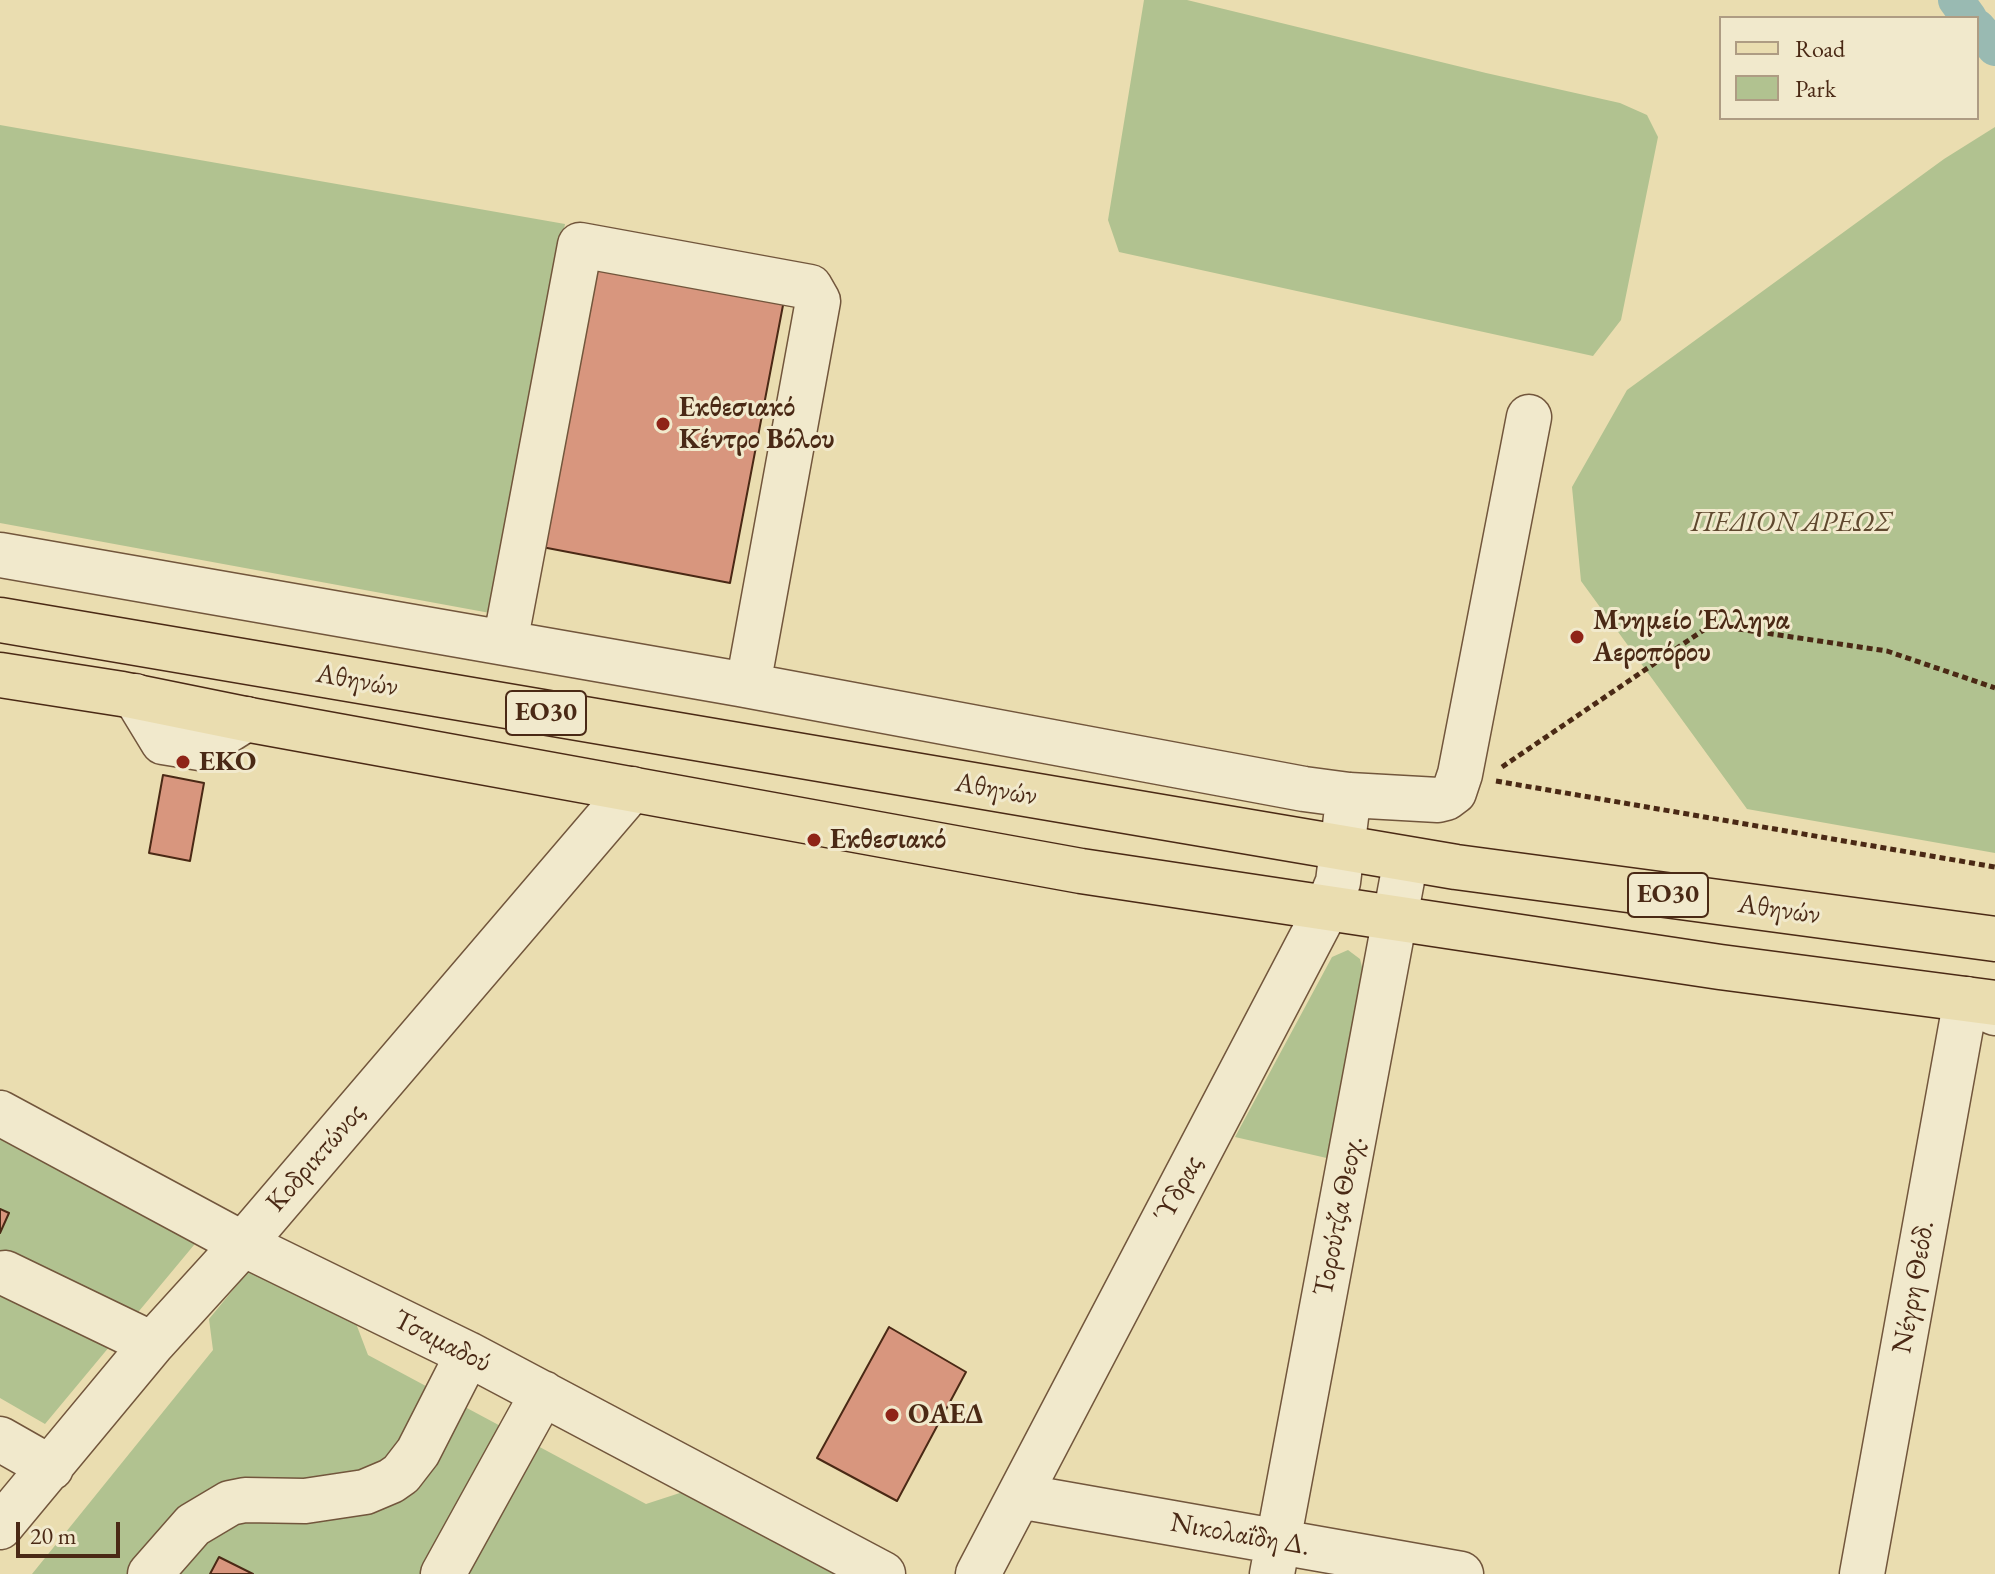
<!DOCTYPE html>
<meta charset="utf-8">
<style>
body{margin:0}
#map{position:relative;width:1995px;height:1574px;overflow:hidden;background:#eaddb0;font-family:"EB Garamond",serif}
canvas{display:block}
.legend{position:absolute;left:1719px;top:16px;width:260px;height:104px;box-sizing:border-box;background:#f1e9cc;border:2px solid #ae9c83;margin:0;padding:10px 14px;list-style:none;font-size:24px;color:#4a2915}
.legend li{display:flex;align-items:center;gap:16px;height:40px}
.legend b{width:40px;border:2px solid #ae9c83}
.scale{position:absolute;left:16px;top:1522px;width:104px;height:36px;box-sizing:border-box;border:4px solid #4a2915;border-top:0;padding-left:10px;font-size:24px;line-height:28px;white-space:nowrap;color:#4a2915;-webkit-text-stroke:6px #f1e9cc;paint-order:stroke}
</style>
<div id="map">
<canvas width="1995" height="1574"></canvas>
<ul class="legend">
<li><b style="height:10px;background:#eaddb0"></b>Road</li>
<li><b style="height:22px;background:#b1c290"></b>Park</li>
</ul>
<div class="scale">20 m</div>
</div>
<script>
const g = document.querySelector('canvas').getContext('2d');
g.lineJoin = 'round';
function fill(path, color) {
  g.fillStyle = color;
  g.fill(path, 'evenodd');
}
function poly(rows) {
  const path = new Path2D();
  for (const r of rows) {
    path.moveTo(r[0], r[1]);
    for (let i = 2; i < r.length; i += 2) path.lineTo(r[i], r[i + 1]);
  }
  return path;
}
function stroke(path, color, width, dash) {
  g.strokeStyle = color;
  g.lineWidth = width;
  g.lineCap = dash ? 'butt' : 'round';
  g.setLineDash(dash || []);
  g.stroke(path);
}
function write(font, color, halo, rows, align = 'center') {
  g.font = font + ' "EB Garamond",serif';
  g.lineWidth = 6;
  g.setLineDash([]);
  g.textBaseline = 'middle';
  g.strokeStyle = halo;
  g.fillStyle = color;
  for (const [text, x, y, turn = 0] of rows) {
    g.save();
    g.translate(x, y);
    g.rotate((+turn || 0) * Math.PI / 180);
    g.textAlign = isNaN(turn) ? turn : align;
    if (halo) g.strokeText(text, 0, 0);
    g.fillText(text, 0, 0);
    g.restore();
  }
}
const green = poly([
 [1144,0,1187,0,1486,73,1620,103,1647,115,1658,137,1621,320,1593,356,1119,252,1108,220],
 [0,125,565,224,490,613,0,523],
 [1995,127,1995,853,1747,809,1581,581,1572,487,1627,390,1944,159],
 [1348,950,1360,959,1363,971,1331,1159,1235,1137,1332,957],
 [0,1129,199,1239,45,1424,0,1398],
 [260,1257,349,1305,368,1355,646,1504,689,1490,844,1574,32,1574,213,1350,209,1319]
]);
const canal = poly([
 [1956,0,1969,18],
 [1977,27,1995,48]
]);
const building = poly([
 [595,264,784,300,730,583,542,547,595,264],
 [163,775,204,783,190,861,149,853,163,775],
 [0,1209,9,1213,0,1233,0,1209],
 [889,1327,966,1372,897,1501,817,1458,889,1327],
 [219,1557,253,1574,210,1574,219,1557]
]);
const path = poly([
 [1502,767,1711,625,1887,651,1995,688],
 [1496,781,1995,867]
]);
const minor = poly([
 [0,555,740,684,1304,789,1349,795,1438,800,1446,798,1454,792,1460,774,1529,417],
 [505,643,580,245,810,287,818,301,748,685],
 [135,696,163,742,200,748,246,719],
 [0,1113,243,1244,468,1354,883,1574],
 [5,1273,152,1344],
 [0,1439,51,1468],
 [1019,1496,1461,1574],
 [0,1527,152,1344,243,1244,632,789],
 [150,1574,193,1525,230,1503,245,1500,305,1501,365,1492,391,1481,401,1474,418,1452,468,1354],
 [443,1574,543,1393],
 [978,1574,1327,908,1338,882,1347,809],
 [1272,1574,1406,859],
 [1862,1574,1966,999,1995,1013]
]);
const major = poly([
 [0,620,1456,867,1995,939],
 [0,675,122,694,250,720,1081,871,1720,967,1995,1003]
]);
const markers = [
 [663,424,8,"#8f2418"],
 [1577,637,8,"#8f2418"],
 [183,762,8,"#8f2418"],
 [814,840,8,"#8f2418"],
 [892,1415,8,"#8f2418"]
];
const shields = [
 [546,713,80],
 [1668,895,80]
];
const shieldNames = [
 ["ΕΟ30",546,713],
 ["ΕΟ30",1668,895]
];
const poiNames = [
 ["Εκθεσιακό",679,408],
 ["Κέντρο Βόλου",679,440],
 ["Μνημείο Έλληνα",1593,621],
 ["Αεροπόρου",1593,653],
 ["EKO",199,762],
 ["Εκθεσιακό",830,840],
 ["ΟΑΕΔ",908,1415]
];
const parkNames = [
 ["ΠΕΔΙΟΝ ΑΡΕΩΣ",1791,523]
];
const streetNames = [
 ["Αθηνών",357,681,10],
 ["Αθηνών",996,790,10],
 ["Αθηνών",1779,910,8],
 ["Κοδρικτώνος",316,1158,-49],
 ["Ύδρας",1179,1189,-62],
 ["Τορούτζα Θεοχ.",1339,1216,-79],
 ["Νέγρη Θεόδ.",1914,1287,-80],
 ["Τσαμαδού",442,1342,27],
 ["Νικολαΐδη Δ.",1240,1535,10]
];
fill(green, '#b1c290');
stroke(canal, '#99bab2', 36);
fill(building, '#d8967e');
stroke(building, '#4a2915', 2);
stroke(minor, '#72563c', 47);
stroke(major, '#4a2915', 47);
stroke(path, '#4a2915', 5, [6, 4]);
stroke(minor, '#f1e9cc', 44);
stroke(major, '#eaddb0', 44);
for (const [x, y, r, color] of markers) {
  const dot = new Path2D();
  dot.arc(x, y, r, 0, 2 * Math.PI);
  g.fillStyle = color;
  g.fill(dot);
  stroke(dot, '#f1e9cc', 3);
}
for (const [x, y, w] of shields) {
  const box = new Path2D();
  box.roundRect(x - w / 2, y - 22, w, 44, 6);
  g.fillStyle = '#f1e9cc';
  g.fill(box);
  stroke(box, '#4a2915', 2);
}
write('bold 26px', '#4a2915', null, shieldNames);
write('bold 28px', '#4a2915', '#f1e9cc', poiNames, 'left');
write('italic 28px', '#5f482e', '#f1e9cc', parkNames);
write('28px', '#4a2915', '#f1e9cc', streetNames);
</script>
